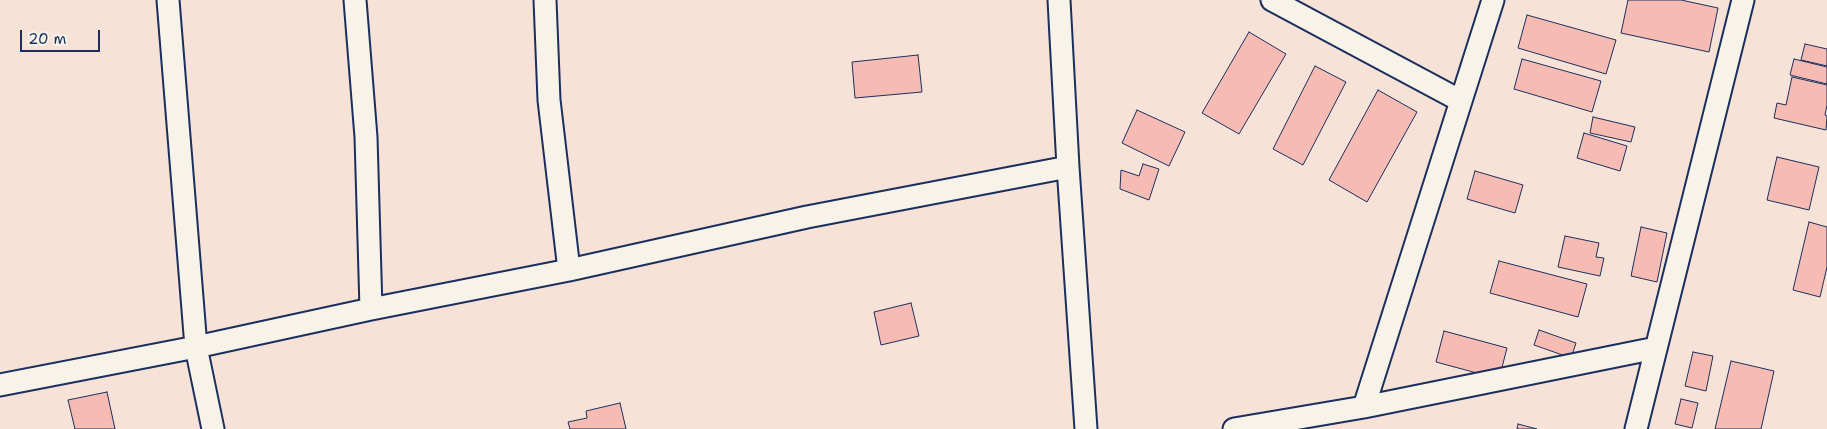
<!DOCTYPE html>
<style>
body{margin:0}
#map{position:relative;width:1827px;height:429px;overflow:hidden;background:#f7e2d8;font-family:"Shantell Sans",sans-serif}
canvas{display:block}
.scale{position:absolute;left:20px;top:30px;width:80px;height:22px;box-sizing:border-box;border:2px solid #1b2f5e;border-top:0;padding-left:6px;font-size:15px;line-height:18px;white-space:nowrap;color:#1b2f5e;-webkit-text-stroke:4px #f7f3e8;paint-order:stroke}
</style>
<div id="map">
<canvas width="1827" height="429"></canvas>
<div class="scale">20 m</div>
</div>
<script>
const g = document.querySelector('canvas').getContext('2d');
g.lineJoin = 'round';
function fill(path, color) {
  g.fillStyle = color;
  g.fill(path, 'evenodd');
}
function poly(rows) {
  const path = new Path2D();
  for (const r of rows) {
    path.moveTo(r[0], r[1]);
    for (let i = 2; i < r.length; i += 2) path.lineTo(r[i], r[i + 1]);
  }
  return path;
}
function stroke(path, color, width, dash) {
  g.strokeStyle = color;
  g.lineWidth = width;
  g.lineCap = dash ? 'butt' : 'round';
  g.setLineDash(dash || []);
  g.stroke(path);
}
const building = poly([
 [1628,0,1681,0,1718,8,1709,52,1621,33,1628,0],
 [1527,15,1616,40,1606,74,1518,48,1527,15],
 [1249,32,1286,54,1239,134,1202,113,1249,32],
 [1805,44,1827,49,1827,66,1801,60,1805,44],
 [918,55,922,92,855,98,852,62,918,55],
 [1522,59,1601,81,1592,112,1514,89,1522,59],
 [1794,59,1827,67,1827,84,1790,75,1794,59],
 [1315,66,1346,82,1303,165,1273,149,1315,66],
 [1792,77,1827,85,1827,105,1825,115,1827,116,1826,130,1774,118,1777,103,1786,105,1792,77],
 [1378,90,1417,112,1367,202,1329,180,1378,90],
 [1137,110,1185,132,1169,166,1122,143,1137,110],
 [1593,117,1635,127,1631,142,1590,133,1593,117],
 [1584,133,1627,146,1620,171,1577,158,1584,133],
 [1777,157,1819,167,1809,210,1767,200,1777,157],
 [1143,164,1159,169,1149,200,1120,189,1121,170,1139,176,1143,164],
 [1475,171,1523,185,1515,213,1467,199,1475,171],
 [1809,222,1827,227,1827,267,1820,297,1793,290,1809,222],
 [1641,227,1667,233,1657,282,1631,276,1641,227],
 [1565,236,1599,243,1596,257,1604,258,1600,276,1558,267,1565,236],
 [1499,261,1587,284,1578,317,1490,293,1499,261],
 [911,303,919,336,881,345,874,312,911,303],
 [1539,330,1576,343,1571,358,1534,345,1539,330],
 [1444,331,1507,348,1499,379,1436,362,1444,331],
 [1693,352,1713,356,1706,391,1685,386,1693,352],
 [1731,361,1774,371,1761,429,1715,429,1731,361],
 [107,392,115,429,75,429,68,400,107,392],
 [1681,399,1698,403,1692,428,1675,424,1681,399],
 [620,403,626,429,570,429,568,422,587,418,586,411,620,403],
 [1518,424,1537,429,1517,429,1518,424]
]);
const street = poly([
 [168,0,196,347,213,429],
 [355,0,366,137,371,309],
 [545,0,549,100,569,270],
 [1059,0,1068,167,1086,429],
 [1272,0,1461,101],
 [0,385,196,347,371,309,569,270,807,217,1068,167],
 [1364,407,1493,0],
 [1234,429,1364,407,1656,348],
 [1636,429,1743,0]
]);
fill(building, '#f6bbb3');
stroke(building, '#1b2f5e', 1);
stroke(street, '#1b2f5e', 25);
stroke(street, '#f7f3e8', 21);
</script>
